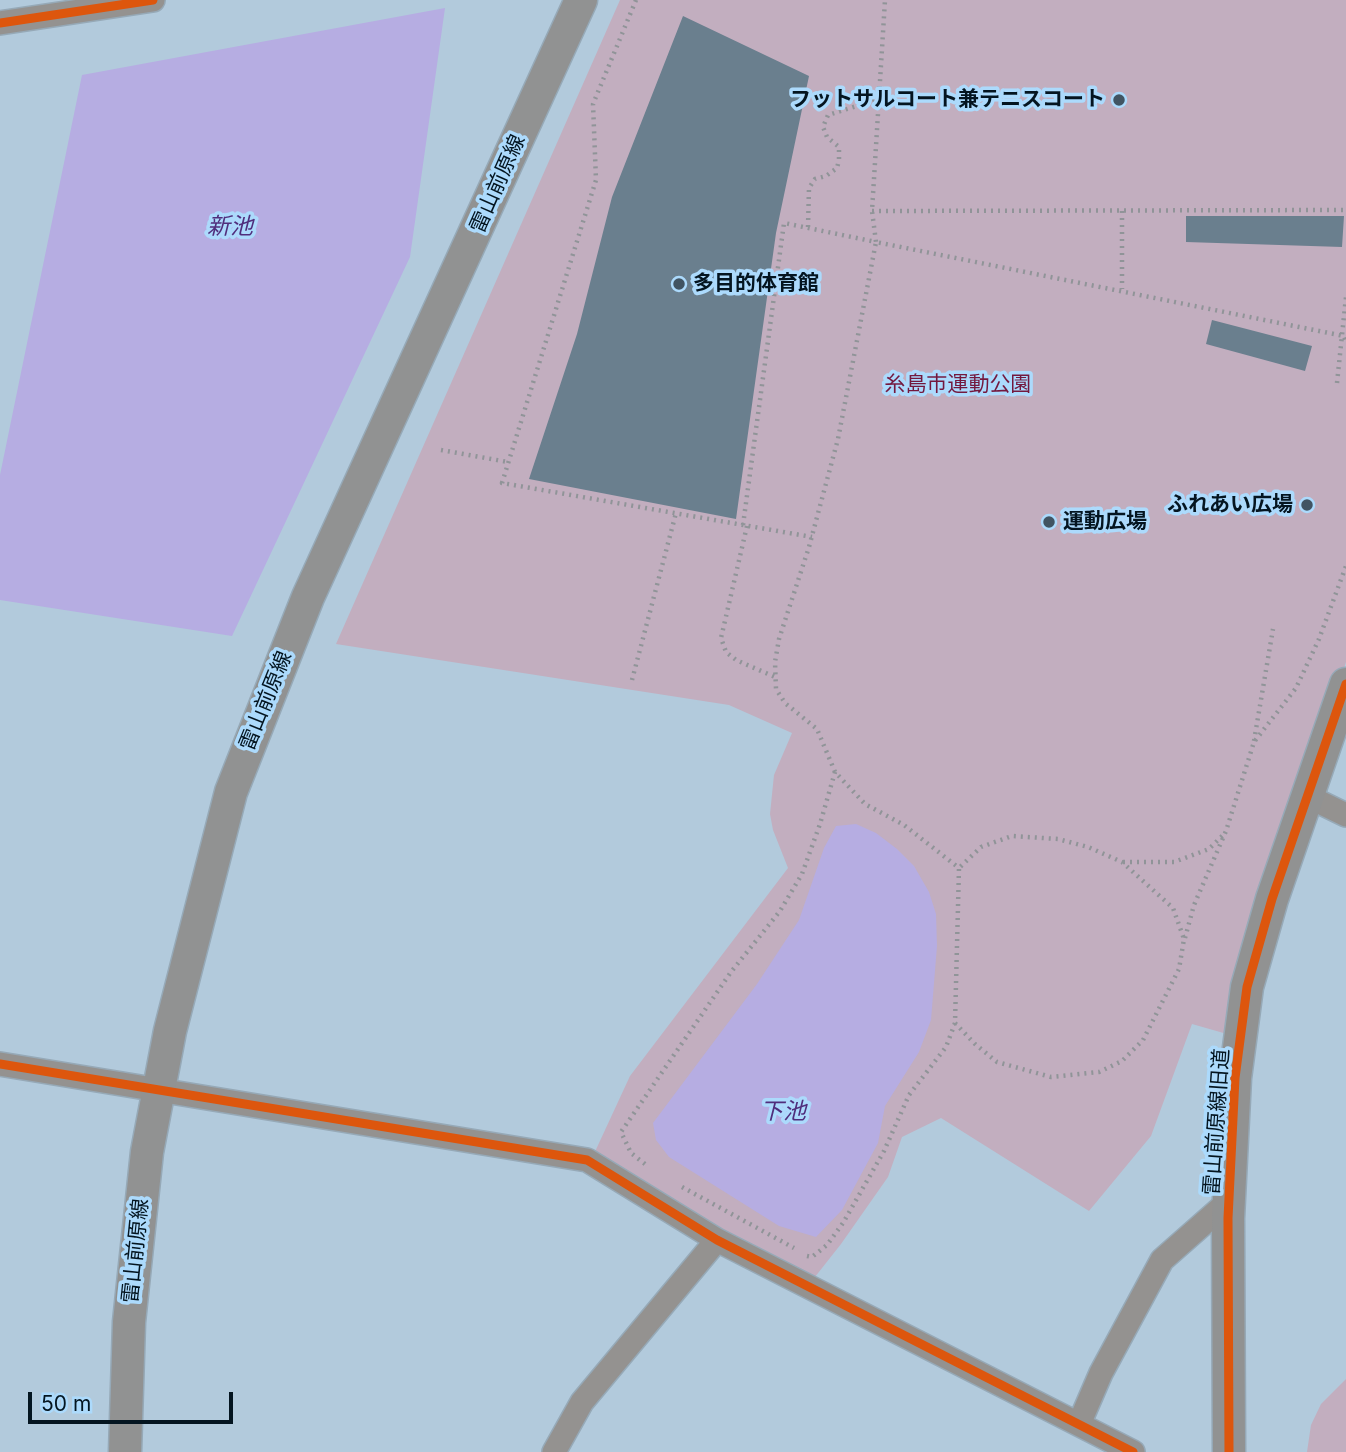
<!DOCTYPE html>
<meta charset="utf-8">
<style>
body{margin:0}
#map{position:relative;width:1346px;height:1452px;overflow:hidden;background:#b2cadc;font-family:Inter,sans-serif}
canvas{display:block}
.scale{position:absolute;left:28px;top:1392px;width:205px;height:32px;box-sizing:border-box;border:4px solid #041520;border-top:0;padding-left:9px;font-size:21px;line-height:24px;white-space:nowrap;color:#041520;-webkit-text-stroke:5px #acdafc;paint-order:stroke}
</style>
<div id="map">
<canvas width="1346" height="1452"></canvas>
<div class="scale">50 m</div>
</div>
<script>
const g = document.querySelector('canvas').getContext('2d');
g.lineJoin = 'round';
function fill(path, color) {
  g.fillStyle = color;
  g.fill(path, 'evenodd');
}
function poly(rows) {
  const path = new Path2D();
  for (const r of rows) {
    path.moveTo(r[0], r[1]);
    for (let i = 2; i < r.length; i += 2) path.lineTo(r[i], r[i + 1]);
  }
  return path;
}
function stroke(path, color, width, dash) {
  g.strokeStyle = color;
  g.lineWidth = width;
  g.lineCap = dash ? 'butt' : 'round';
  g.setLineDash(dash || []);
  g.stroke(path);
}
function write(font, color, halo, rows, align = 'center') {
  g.font = font + ' Inter,"Noto Sans JP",sans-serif';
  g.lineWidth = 7;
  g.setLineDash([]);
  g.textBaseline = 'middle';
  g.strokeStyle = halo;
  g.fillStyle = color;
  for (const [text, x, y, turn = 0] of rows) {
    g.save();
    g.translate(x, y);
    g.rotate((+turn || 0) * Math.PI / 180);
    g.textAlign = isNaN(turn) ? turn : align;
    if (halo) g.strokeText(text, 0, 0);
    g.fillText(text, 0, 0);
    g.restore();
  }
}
const green = poly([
 [620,0,1346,0,1346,662,1227,1034,1192,1024,1151,1136,1089,1211,941,1118,902,1137,888,1177,841,1244,811,1282,593,1156,630,1076,788,868,773,830,770,814,774,775,792,733,729,705,336,644],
 [1346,1379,1346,1452,1307,1452,1311,1425,1321,1404]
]);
const water = poly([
 [445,8,410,257,232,636,0,600,0,475,82,75],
 [856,824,876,833,897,849,914,866,929,892,936,914,937,946,931,1020,919,1052,885,1106,878,1143,842,1210,816,1237,779,1226,669,1157,656,1140,653,1123,757,984,799,920,824,848,836,826]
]);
const building = poly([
 [683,16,809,76,776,233,736,519,529,479,577,334,612,197],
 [1186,216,1344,216,1342,247,1186,242],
 [1212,320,1312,346,1305,371,1206,344]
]);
const path = poly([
 [636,0,593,104,596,180,502,483,812,537],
 [872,211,1346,210],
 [1122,211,1122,289],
 [808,227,809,188,815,179,826,176,837,168,839,160,839,147,827,137,823,127,828,115,879,99],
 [1337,383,1346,297],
 [441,450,508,462],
 [743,525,784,223,876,242,872,211,885,0],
 [747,526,721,638,726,652,736,660,775,677],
 [632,680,676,513],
 [1254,741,1273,629],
 [1123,862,1174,862,1209,849,1224,834],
 [1185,938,1194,905,1226,831,1254,742,1296,688,1319,639,1346,566],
 [955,1023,975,1044,997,1062,1051,1077,1099,1072,1122,1061,1143,1040,1179,969,1184,939,1173,908,1122,862,1088,847,1058,839,1012,836,981,847,959,868],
 [645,1164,631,1153,621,1132,731,972,780,911,802,874,820,824,835,772],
 [682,1187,794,1248],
 [807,1256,812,1257,827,1245,843,1223,884,1151,909,1095,946,1047,955,1023,959,868,904,825,865,804,835,772,817,729,785,703,776,689,775,662,779,639,809,547,838,439,876,242,1344,336,1346,342]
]);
const street = poly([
 [0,23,153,0],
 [1307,796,1346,815],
 [0,1064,587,1160,717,1240,1133,1452],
 [1079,1424,1101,1373,1162,1260,1229,1201],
 [554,1452,582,1402,717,1240]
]);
const secondary = poly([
 [125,1452,129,1322,147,1152,170,1031,231,792,308,597,581,0],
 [1229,1452,1228,1218,1235,1078,1247,987,1272,899,1346,684]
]);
const cycleway = poly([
 [0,23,153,0],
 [0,1064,587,1160,717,1240,1133,1452],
 [1229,1452,1228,1218,1235,1078,1247,987,1272,899,1346,684]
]);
const markers = [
 [1119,100,7,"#415462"],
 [679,284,7,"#415462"],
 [1307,505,7,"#415462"],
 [1049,522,7,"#415462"]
];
const poiNames = [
 ["フットサルコート兼テニスコート",1105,100],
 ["多目的体育館",693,284,"left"],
 ["ふれあい広場",1293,505],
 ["運動広場",1063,522,"left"]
];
const streetNames = [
 ["雷山前原線",498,184,-66],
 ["雷山前原線",266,701,-68],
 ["雷山前原線旧道",1217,1122,-86],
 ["雷山前原線",136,1251,-84]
];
const parkNames = [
 ["糸島市運動公園",958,385]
];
const waterNames = [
 ["新池",230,227],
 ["下池",783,1112]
];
fill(green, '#c2aebf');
fill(water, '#b6ade2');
fill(building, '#6a7f8e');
stroke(street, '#96a9b7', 26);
stroke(secondary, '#96a9b7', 35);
stroke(path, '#909498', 4.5, [2, 5]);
stroke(street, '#949290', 23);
stroke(secondary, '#919292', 32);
stroke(cycleway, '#dd560d', 9);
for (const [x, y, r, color] of markers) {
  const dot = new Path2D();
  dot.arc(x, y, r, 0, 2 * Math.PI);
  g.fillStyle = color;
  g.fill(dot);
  stroke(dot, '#acdafc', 2.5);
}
write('bold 21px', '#041520', '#acdafc', poiNames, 'right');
write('21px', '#041520', '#acdafc', streetNames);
write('21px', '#73183e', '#acdafc', parkNames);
write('italic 23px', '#502e7c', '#acdafc', waterNames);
</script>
